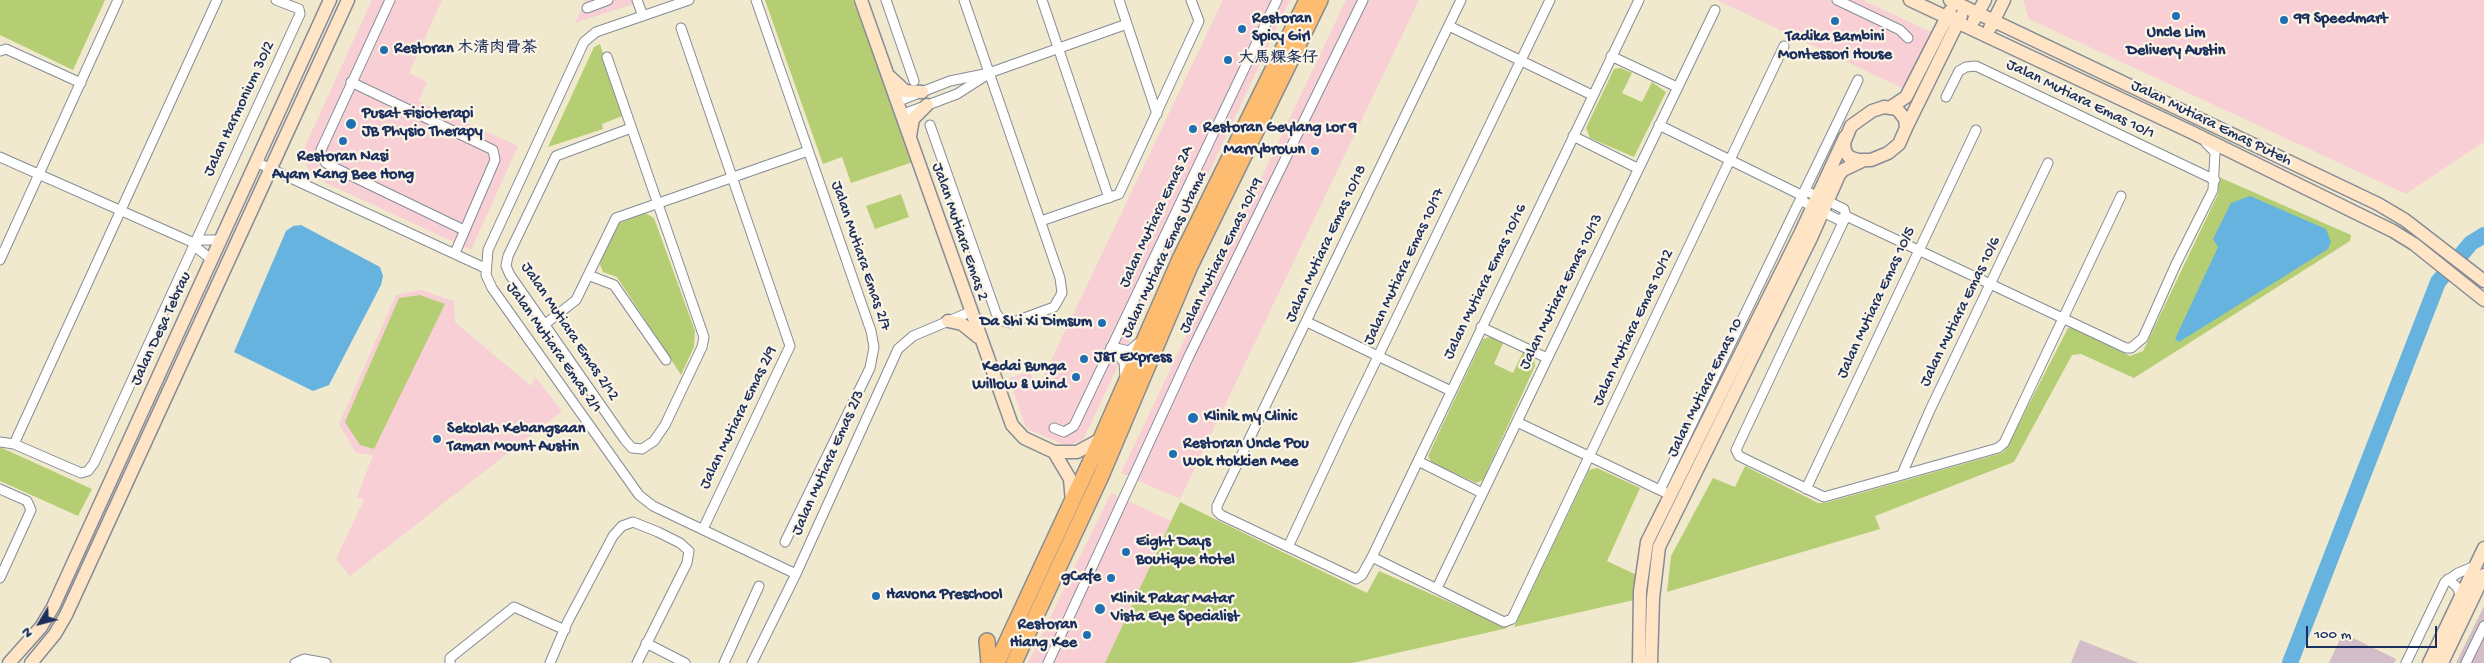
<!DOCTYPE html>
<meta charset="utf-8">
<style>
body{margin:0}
#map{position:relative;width:2484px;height:663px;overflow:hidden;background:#f0e9ce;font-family:"Gochi Hand",sans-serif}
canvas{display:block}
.north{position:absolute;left:15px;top:598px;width:50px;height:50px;-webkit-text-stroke:4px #fcf5e5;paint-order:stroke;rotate:233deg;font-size:14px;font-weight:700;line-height:20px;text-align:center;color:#1b2f5e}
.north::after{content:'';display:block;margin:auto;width:18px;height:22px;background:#1b2f5e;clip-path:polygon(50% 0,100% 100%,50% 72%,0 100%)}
.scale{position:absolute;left:2306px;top:626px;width:131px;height:22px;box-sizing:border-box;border:2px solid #1b2f5e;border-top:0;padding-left:6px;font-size:15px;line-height:18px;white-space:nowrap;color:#1b2f5e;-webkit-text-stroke:4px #fcf5e5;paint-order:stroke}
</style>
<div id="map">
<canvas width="2484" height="663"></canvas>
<div class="north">N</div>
<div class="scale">100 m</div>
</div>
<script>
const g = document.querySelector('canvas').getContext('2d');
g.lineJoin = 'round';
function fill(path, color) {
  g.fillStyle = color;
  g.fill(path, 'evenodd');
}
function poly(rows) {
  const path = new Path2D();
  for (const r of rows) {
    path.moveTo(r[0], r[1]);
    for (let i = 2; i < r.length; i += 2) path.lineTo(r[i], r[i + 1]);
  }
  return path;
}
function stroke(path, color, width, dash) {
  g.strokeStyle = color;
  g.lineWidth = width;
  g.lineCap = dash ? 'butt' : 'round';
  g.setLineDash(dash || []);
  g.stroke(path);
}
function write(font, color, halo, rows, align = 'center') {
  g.font = font + ' "Gochi Hand","LXGW WenKai TC",sans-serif';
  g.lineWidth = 4.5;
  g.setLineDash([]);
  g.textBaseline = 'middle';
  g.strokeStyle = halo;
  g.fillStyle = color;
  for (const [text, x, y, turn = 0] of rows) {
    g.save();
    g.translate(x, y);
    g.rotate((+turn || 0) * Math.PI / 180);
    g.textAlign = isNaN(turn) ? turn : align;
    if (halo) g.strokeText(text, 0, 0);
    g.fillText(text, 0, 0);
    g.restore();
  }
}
const built = poly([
 [372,0,442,0,409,73,427,82,418,101,518,146,471,250,311,176,302,153],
 [586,0,645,0,575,23],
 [1223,0,1290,0,1083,440,1067,446,1026,428,1009,378,1030,372,1037,390],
 [1346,0,1419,0,1180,499,1121,473],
 [1717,0,1862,0,1931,32,1904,89],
 [2023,0,2484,0,2484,142,2406,194,2029,19],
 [421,290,454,301,455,322,531,386,535,377,562,411,350,576,336,559,364,500,357,497,373,455,356,453,339,424,396,295],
 [1111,493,1171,521,1105,663,1028,663]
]);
const industrial = poly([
 [2484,606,2484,663,2456,663],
 [2343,633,2396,659,2394,663,2329,663],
 [2080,640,2139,663,2071,663]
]);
const green = poly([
 [0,0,105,0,73,70,0,35],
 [765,0,853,0,913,162,851,183,842,157,823,164],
 [600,44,622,116,602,124,603,129,548,147,594,47],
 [1621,68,1632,73,1622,93,1642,102,1652,82,1666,92,1634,157,1590,138,1586,128,1614,69],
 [2219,177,2351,235,2350,241,2134,378,2081,354,2072,355,2014,462,1875,516,1880,529,1667,592,1671,556,1713,478,1735,487,1745,466,1818,503,1825,503,2002,453,2006,449,2068,328,2072,327,2130,356,2143,351,2218,194],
 [901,194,909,217,875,229,866,206],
 [645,213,654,218,695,331,694,347,681,375,617,277,603,272,599,262,617,224],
 [420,295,445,304,374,449,360,445,345,422,399,298],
 [1490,337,1503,343,1494,364,1513,373,1523,352,1534,358,1535,366,1483,480,1476,483,1432,463,1428,456,1483,339],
 [0,447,92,489,78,516,0,481],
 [1597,468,1640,488,1607,561,1639,576,1634,600,1514,627,1589,470],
 [1180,502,1367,593,1379,571,1508,628,1352,663,1105,663]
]);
const water = poly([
 [2250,196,2326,229,2331,242,2328,249,2179,342,2175,339,2218,247,2213,239,2231,203],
 [301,225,380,267,383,276,381,285,329,385,313,391,234,352,286,231,293,226]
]);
const river = poly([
 [2290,663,2438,282,2471,243,2484,235]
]);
const street = poly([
 [390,0,321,150,321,155,326,163,331,166,464,230],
 [637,0,643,16],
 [689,0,596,32,584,42,488,250,486,275,492,288,639,495,653,506,796,574],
 [756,0,871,331,874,347,870,368,785,542],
 [886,0,914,81],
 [1042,0,1109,198],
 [1119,0,1157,114],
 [1461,0,1217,506,1217,511,1221,515,1356,579,1362,575,1372,557,1639,0],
 [1837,0,1900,30,1908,38],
 [587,8,608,0],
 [1449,26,1592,95],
 [681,28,790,346,703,529],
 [0,51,6,49,81,83],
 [1611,56,1677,87],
 [607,57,704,337,702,347,665,425,654,441,642,449,632,448,625,440,510,275,506,266,508,256,556,156,631,128],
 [351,82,493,150,495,160,455,253],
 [1946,97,1959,71,1966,67,1976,66,2215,180],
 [896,102,950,81,989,73,1127,24],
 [901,115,957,94,985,76],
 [930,125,996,313,1002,321,1011,323,1054,307,1062,293,1060,278,964,0],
 [1659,125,1801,195,1804,202,1823,212,1839,220,1846,216],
 [1573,136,1637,168],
 [0,157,194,243,197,248,212,260],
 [256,162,485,268],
 [1801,195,1808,192,1817,196,1844,209,1846,216,2126,348,2131,348,2143,338,2176,264,2213,190,2215,152,2206,143],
 [1846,216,1736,450,1739,456,1824,497,1998,448,2004,443,2121,196],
 [1041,221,1119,194,1199,21,1191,0],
 [194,243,201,240,220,240],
 [0,260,118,0],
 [588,275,614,285,666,360],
 [1307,322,1451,391],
 [544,325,576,300,616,218,808,151],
 [1481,327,1547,358],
 [1111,347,1124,362,1125,377],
 [1112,347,1129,351,1140,342],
 [1517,422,1664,492],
 [1054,428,1064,432,1074,426,1277,0],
 [0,442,14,444,81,473,88,471,94,463,300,14,299,9,276,0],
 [14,444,217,0],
 [1418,461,1482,493],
 [1902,474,1930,410,2048,163],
 [0,489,27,501,31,510,0,578],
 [1806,489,1976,130],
 [1660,490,1858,80],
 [1288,547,1343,429,1550,0],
 [1372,557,1504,622,1512,619,1784,46],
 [2448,579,2457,587,2461,596],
 [1437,588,1715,10],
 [646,643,685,663],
 [295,663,304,659,326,663],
 [450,663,450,658,514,607,565,630],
 [550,663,567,623,613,536,622,526,633,522,658,532,680,543,689,551,687,563,637,663],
 [724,663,759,586],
 [752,663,796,574,898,349,913,336,970,312],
 [1048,663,1189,356,1363,0],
 [2406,663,2445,582,2458,573,2475,566],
 [2466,663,2484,626]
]);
const secondary = poly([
 [861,0,1012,425,1024,438,1054,452,1077,452,1101,439],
 [1910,0,2191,132,2393,231,2414,244,2484,300],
 [1950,0,2378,204,2405,220,2484,281],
 [1974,20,1985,0],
 [1990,28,2004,0],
 [890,77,905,91,922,92],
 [1884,107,1897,109,1905,119,1906,128,1899,144,1888,153,1871,160,1858,160,1849,157,1845,151,1844,143,1851,126,1872,111,1884,107],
 [1891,107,1906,97,1950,11],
 [1906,128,1961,16],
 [910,136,913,119,927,105],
 [948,321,962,324,978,337],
 [1054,452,1070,479,1072,502],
 [9,663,41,627,53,607,330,0],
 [31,663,55,634,66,615,348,0],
 [1639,663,1640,591,1647,542,1801,232,1845,137],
 [1651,663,1653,598,1659,547,1811,238,1839,175,1843,170,1862,161],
 [2429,663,2484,548],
 [2442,663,2484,575]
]);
const primary = poly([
 [987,641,989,663],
 [997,663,1101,439,1180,259,1307,0],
 [1014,663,1101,476,1190,266,1320,0]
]);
const markers = [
 [2176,16,5,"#1f6fb2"],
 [2284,20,5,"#1f6fb2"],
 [1835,21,5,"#1f6fb2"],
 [1242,29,5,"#1f6fb2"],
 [384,50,5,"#1f6fb2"],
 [1228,60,5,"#1f6fb2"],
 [351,124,6,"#1f6fb2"],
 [1193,129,5,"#1f6fb2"],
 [343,141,5,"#1f6fb2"],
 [1315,151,5,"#1f6fb2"],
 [1102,323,5,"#1f6fb2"],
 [1084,359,5,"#1f6fb2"],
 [1076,377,5,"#1f6fb2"],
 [1193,418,6,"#1f6fb2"],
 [437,439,5,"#1f6fb2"],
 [1173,454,5,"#1f6fb2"],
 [1126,552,5,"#1f6fb2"],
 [1111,578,5,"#1f6fb2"],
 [876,596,5,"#1f6fb2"],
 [1100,609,6,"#1f6fb2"],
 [1087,635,5,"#1f6fb2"]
];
const poiNames = [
 ["Restoran",1252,20],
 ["Spicy Girl",1252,38],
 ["99 Speedmart",2294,20],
 ["Uncle Lim",2176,34,"center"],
 ["Delivery Austin",2176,52,"center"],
 ["Tadika Bambini",1835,38,"center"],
 ["Montessori House",1835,56,"center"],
 ["Restoran 木清肉骨茶",394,50],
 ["大馬粿条仔",1238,60],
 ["Pusat Fisioterapi",362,115],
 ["JB Physio Therapy",362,133],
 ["Restoran Geylang Lor 9",1203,129],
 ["Marrybrown",1305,151,"right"],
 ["Restoran Nasi",343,158,"center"],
 ["Ayam Kang Bee Hong",343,176,"center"],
 ["Da Shi Xi Dimsum",1092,323,"right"],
 ["J&T Express",1094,359],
 ["Kedai Bunga",1066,368,"right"],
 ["Willow & Wind",1066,386,"right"],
 ["Klinik my Clinic",1204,418],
 ["Sekolah Kebangsaan",447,430],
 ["Taman Mount Austin",447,448],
 ["Restoran Uncle Pou",1183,445],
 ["Wok Hokkien Mee",1183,463],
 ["Eight Days",1136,543],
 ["Boutique Hotel",1136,561],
 ["gCafe",1101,578,"right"],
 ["Havona Preschool",886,596],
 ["Klinik Pakar Matar",1111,600],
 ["Vista Eye Specialist",1111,618],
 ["Restoran",1077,626,"right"],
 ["Hiang Kee",1077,644,"right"]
];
const streetNames = [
 ["Jalan Mutiara Emas 10/1",2080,100,26],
 ["Jalan Harmonium 30/2",240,109,-65],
 ["Jalan Mutiara Emas Puteh",2211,124,26],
 ["Jalan Mutiara Emas 2A",1157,217,-65],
 ["Jalan Mutiara Emas 2",959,232,71],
 ["Jalan Mutiara Emas 10/18",1327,244,-65],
 ["Jalan Mutiara Emas Utama",1165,255,-65],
 ["Jalan Mutiara Emas 2/7",860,256,71],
 ["Jalan Mutiara Emas 10/19",1222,256,-64],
 ["Jalan Mutiara Emas 10/17",1405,267,-65],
 ["Jalan Mutiara Emas 10/16",1486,282,-64],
 ["Jalan Mutiara Emas 10/13",1562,292,-64],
 ["Jalan Mutiara Emas 10/5",1877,303,-65],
 ["Jalan Mutiara Emas 10/6",1961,312,-64],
 ["Jalan Mutiara Emas 10/12",1634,328,-65],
 ["Jalan Desa Tebrau",162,329,-65],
 ["Jalan Mutiara Emas 2/12",569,332,56],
 ["Jalan Mutiara Emas 2/1",553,348,55],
 ["Jalan Mutiara Emas 10",1706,388,-64],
 ["Jalan Mutiara Emas 2/9",739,418,-64],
 ["Jalan Mutiara Emas 2/3",829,463,-66]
];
fill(built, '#f7cfd4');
fill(industrial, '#d2bdc8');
fill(green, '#b6ce73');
fill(water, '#66b3df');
stroke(river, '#66b3df', 16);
stroke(street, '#868c96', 11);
stroke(secondary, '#868c96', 15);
stroke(primary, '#868c96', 18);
stroke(street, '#fff', 9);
stroke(secondary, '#ffe4c6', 12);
stroke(primary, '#febc70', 15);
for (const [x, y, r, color] of markers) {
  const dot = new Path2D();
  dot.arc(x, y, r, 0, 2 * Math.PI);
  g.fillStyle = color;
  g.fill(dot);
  stroke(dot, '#fcf5e5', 2);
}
write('bold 16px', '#1b2f5e', '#fcf5e5', poiNames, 'left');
write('16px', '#1b2f5e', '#fcf5e5', streetNames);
</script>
